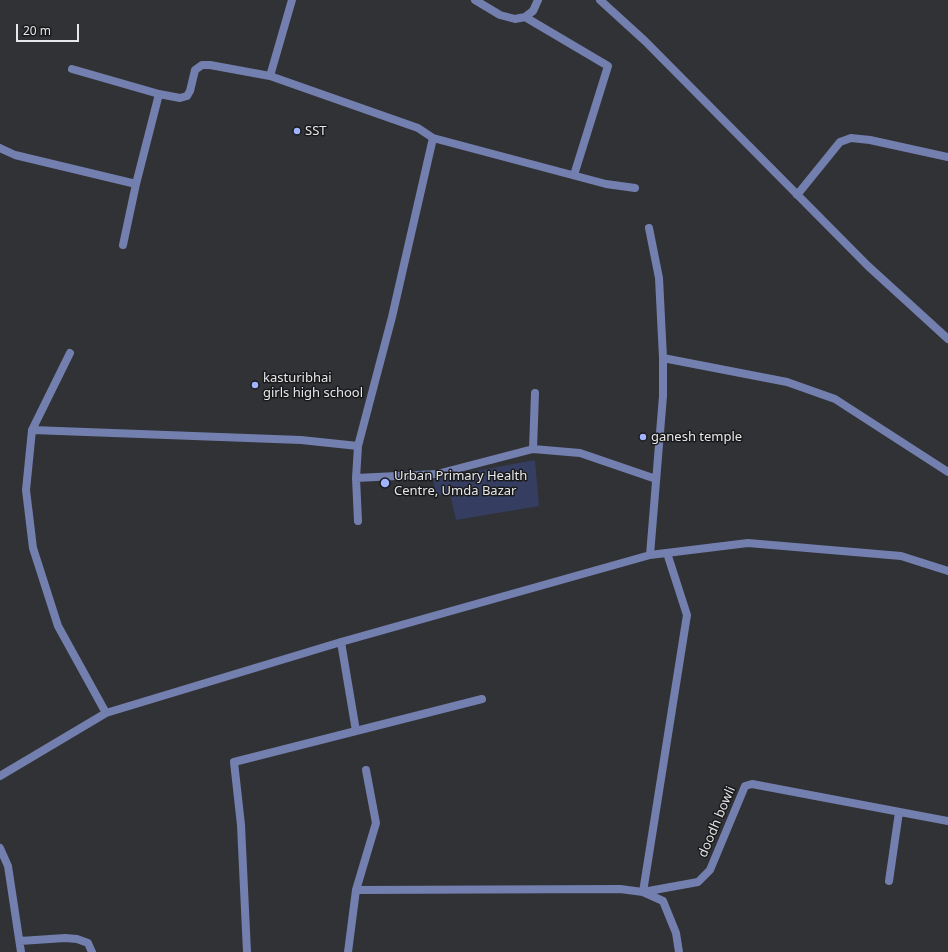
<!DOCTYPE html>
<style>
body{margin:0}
#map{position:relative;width:948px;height:952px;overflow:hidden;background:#313235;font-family:"Noto Sans",sans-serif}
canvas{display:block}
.scale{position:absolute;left:16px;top:24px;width:63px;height:18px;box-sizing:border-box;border:2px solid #e6e7e8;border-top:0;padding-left:5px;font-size:12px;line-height:14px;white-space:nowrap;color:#e6e7e8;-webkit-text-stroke:3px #1a1a1c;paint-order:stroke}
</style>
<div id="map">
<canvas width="948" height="952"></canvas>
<div class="scale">20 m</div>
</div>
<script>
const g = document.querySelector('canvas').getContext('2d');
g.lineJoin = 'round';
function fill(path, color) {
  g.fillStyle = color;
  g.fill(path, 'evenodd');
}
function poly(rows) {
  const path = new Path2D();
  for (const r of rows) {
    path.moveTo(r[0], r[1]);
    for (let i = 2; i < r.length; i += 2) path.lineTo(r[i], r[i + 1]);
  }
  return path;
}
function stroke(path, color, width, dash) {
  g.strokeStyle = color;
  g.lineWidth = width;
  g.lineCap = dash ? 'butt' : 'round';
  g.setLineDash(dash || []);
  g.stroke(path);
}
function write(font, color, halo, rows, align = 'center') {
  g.font = font + ' "Noto Sans",sans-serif';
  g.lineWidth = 3;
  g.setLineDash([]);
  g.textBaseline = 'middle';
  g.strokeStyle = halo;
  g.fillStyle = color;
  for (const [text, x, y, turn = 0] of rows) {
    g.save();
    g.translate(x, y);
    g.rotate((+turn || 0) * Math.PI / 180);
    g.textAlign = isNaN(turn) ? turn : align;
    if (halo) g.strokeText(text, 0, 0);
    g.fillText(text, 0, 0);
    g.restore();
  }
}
const green = poly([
 [535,460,539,506,456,520,450,494,436,495,433,479]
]);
const street = poly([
 [475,0,500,15,515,19,525,17,533,11,538,0],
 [600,0,645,41,868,266,948,339],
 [525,17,608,66,574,175],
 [72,69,159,94],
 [433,138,606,184,635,188],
 [0,148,15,155,136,184,159,94,180,98,187,96,190,91,195,70,202,65,210,65,270,76],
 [797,195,840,142,851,138,870,140,948,157],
 [649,228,659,278,663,358,663,396,650,555],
 [123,245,136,184],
 [70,353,32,430,26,490,33,548,58,626,106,713],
 [663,358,787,382,835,399,948,472],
 [32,430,301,440,358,446,392,317,433,138,418,128,270,76,292,0],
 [358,446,356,478,358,521],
 [533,449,535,393],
 [356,478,437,474,533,449,580,453,656,479],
 [667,553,687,615,643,892,698,882,710,870,745,786,752,784,948,821],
 [341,642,356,731],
 [0,776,106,713,341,642,650,555,748,543,901,556,948,571],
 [0,848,8,866,21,952],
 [889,881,899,812],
 [356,890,620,889,643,892,663,901,676,933,679,952],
 [20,941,65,938,77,939,88,943,92,952],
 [247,952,241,825,234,762,482,699],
 [348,952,356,890,376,823,366,770]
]);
const markers = [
 [297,131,4,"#a0b3fd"],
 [255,385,4,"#a0b3fd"],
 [643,437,4,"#a0b3fd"],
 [385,483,5,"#a0b3fd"]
];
const poiNames = [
 ["SST",305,131],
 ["kasturibhai",263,378],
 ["girls high school",263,393],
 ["ganesh temple",651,437],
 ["Urban Primary Health",394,476],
 ["Centre, Umda Bazar",394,491]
];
const streetNames = [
 ["doodh bowli",717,822,-67]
];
fill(green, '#353e61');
stroke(street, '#737fae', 8);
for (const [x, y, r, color] of markers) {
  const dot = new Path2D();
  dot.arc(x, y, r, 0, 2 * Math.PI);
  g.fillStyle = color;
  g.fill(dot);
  stroke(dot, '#1a1a1c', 1.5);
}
write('13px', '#e6e7e8', '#1a1a1c', poiNames, 'left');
write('13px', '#e6e7e8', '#1a1a1c', streetNames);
</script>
